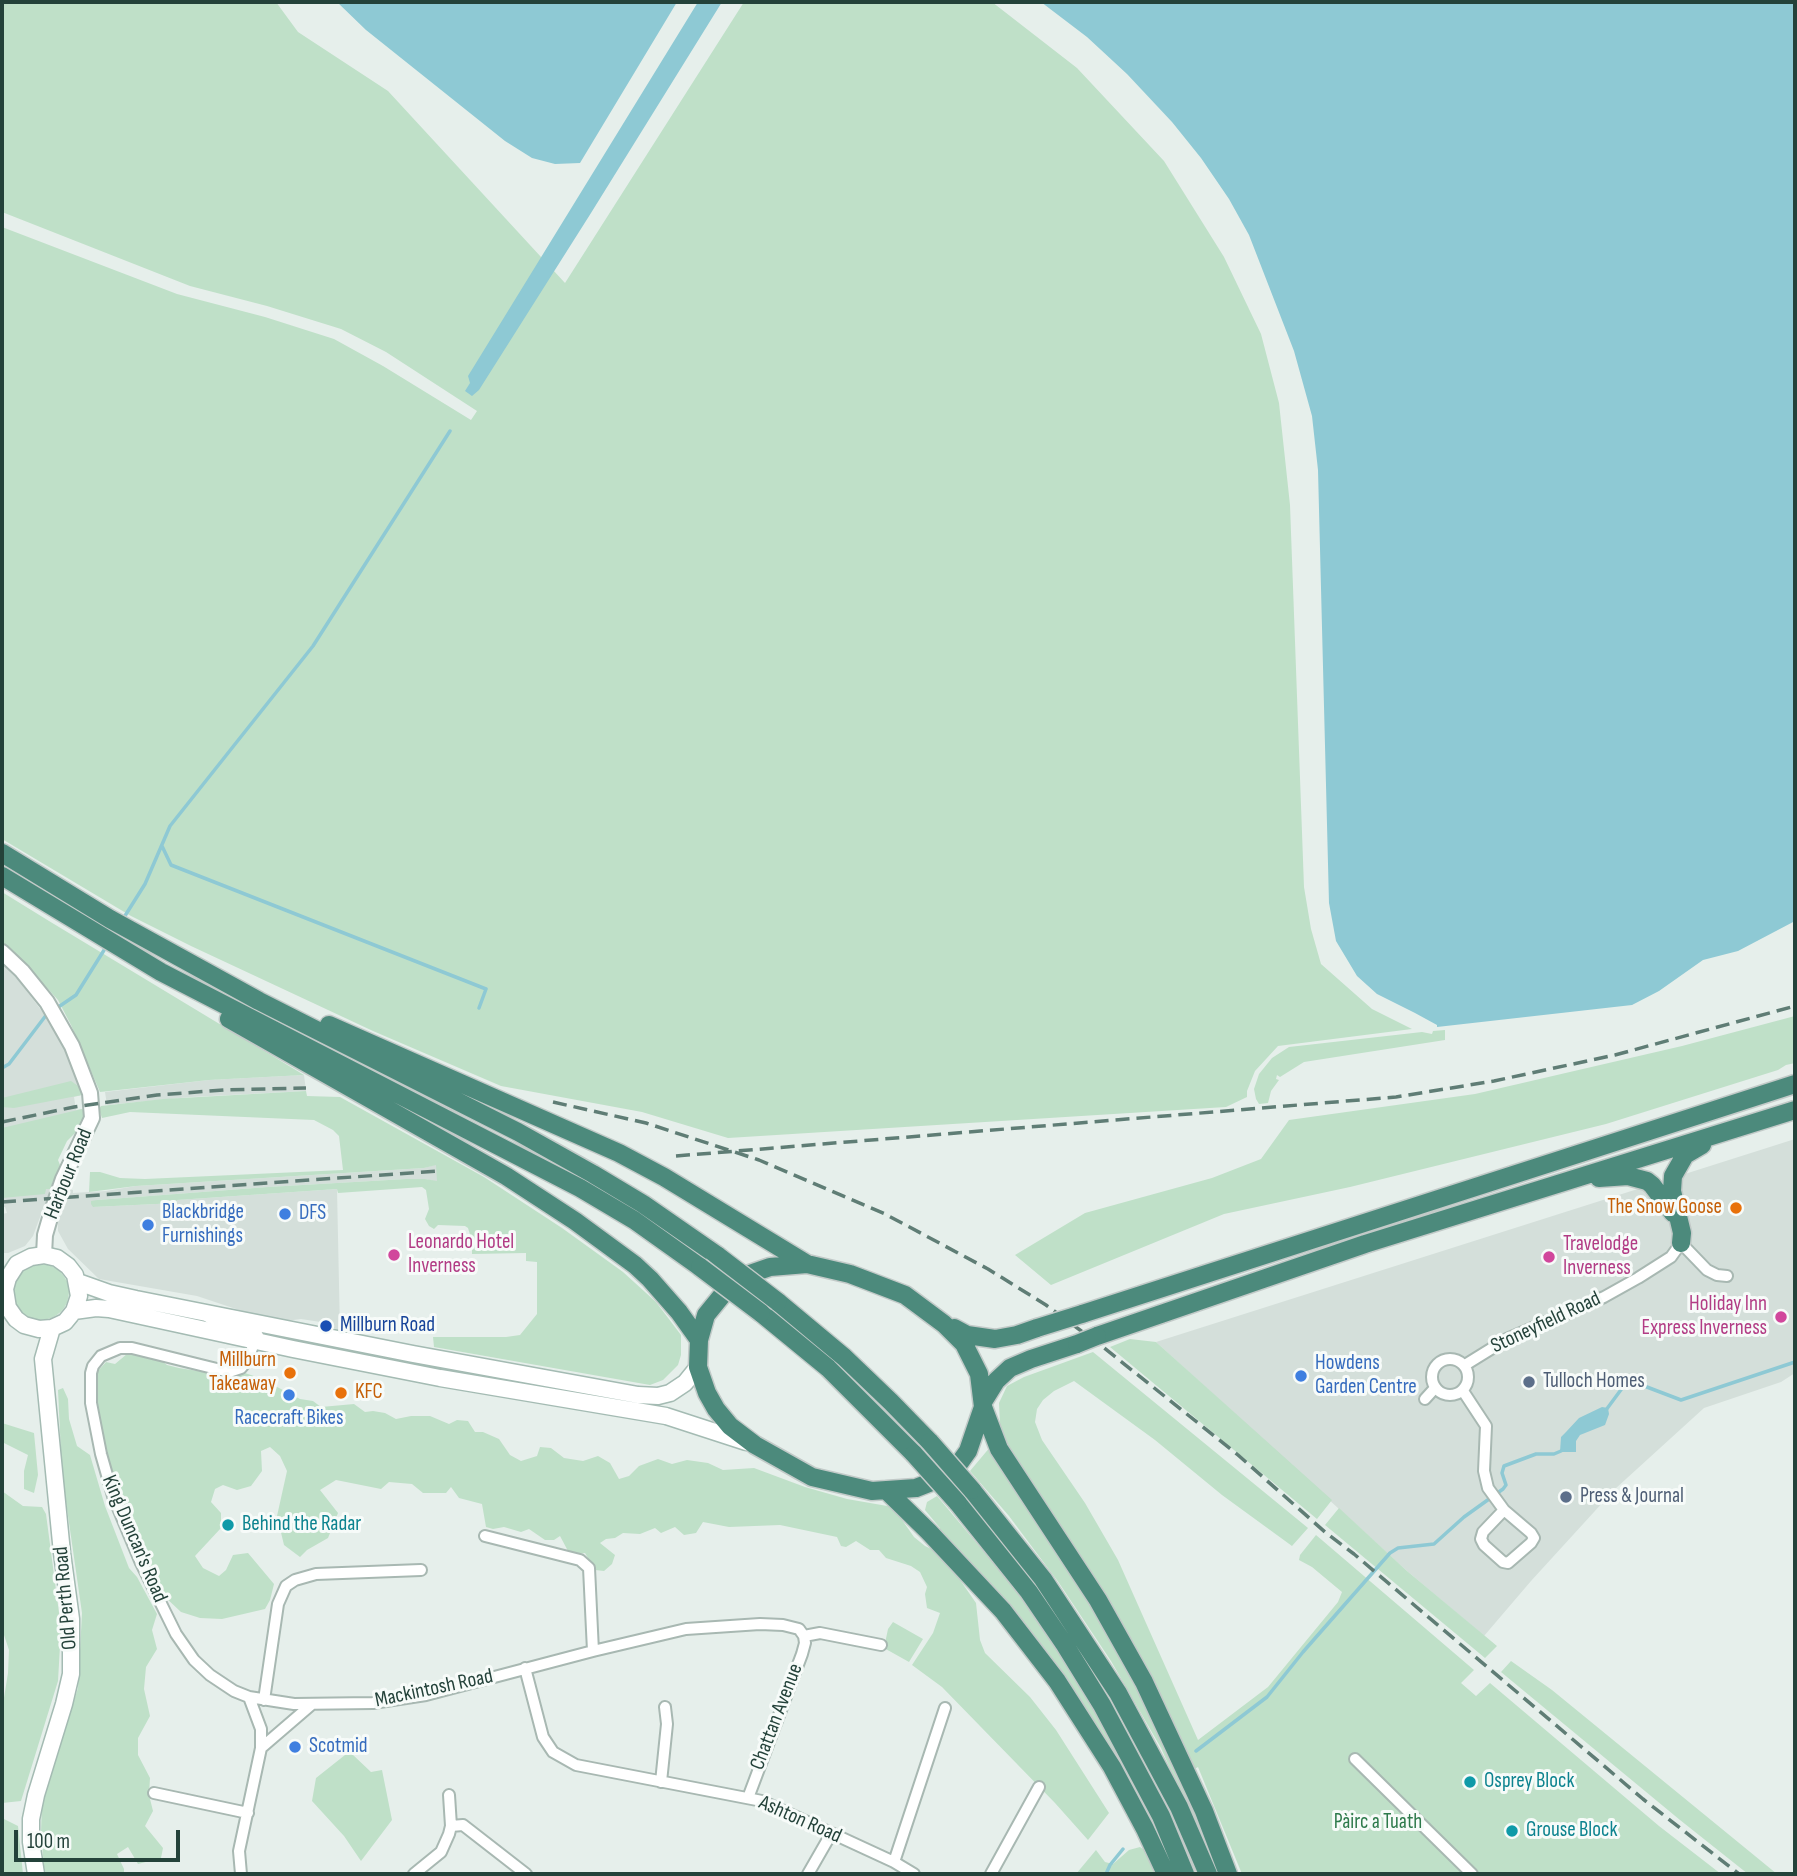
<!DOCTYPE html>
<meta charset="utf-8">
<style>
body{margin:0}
#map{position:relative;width:1797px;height:1876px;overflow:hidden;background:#e6efeb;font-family:"Sofia Sans Condensed",sans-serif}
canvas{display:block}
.frame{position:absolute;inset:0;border:4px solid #24423a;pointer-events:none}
.scale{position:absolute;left:14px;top:1830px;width:166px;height:32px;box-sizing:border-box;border:4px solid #24423a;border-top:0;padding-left:9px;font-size:21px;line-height:24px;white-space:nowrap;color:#24423a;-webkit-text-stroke:5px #f7fbf9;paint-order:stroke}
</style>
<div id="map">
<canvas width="1797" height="1876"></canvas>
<div class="frame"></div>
<div class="scale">100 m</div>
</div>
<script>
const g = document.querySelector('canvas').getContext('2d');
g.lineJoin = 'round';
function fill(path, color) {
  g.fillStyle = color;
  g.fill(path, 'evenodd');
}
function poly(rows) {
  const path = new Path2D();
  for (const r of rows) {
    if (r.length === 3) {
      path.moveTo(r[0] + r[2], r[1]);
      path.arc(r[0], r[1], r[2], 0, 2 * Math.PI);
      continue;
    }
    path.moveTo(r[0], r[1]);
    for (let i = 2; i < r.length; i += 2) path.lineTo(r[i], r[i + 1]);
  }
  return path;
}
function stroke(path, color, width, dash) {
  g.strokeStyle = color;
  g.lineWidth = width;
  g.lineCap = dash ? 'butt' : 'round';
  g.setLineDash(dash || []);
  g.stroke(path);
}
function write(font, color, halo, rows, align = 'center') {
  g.font = font + ' "Sofia Sans Condensed",sans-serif';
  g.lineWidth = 6;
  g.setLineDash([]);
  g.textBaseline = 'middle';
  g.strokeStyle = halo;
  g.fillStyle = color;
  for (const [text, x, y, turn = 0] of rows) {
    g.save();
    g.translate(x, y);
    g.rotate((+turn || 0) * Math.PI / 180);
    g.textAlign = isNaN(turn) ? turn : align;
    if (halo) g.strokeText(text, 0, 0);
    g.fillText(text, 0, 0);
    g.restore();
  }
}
const built = poly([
 [2,963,20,982,53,1026,70,1060,82,1095,74,1097,76,1110,82,1109,55,1162,52,1185,33,1236,25,1246,8,1253,2,1253,2,1214,7,1213,5,1207,2,1207],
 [304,1075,306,1091,191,1097,107,1105,105,1092,209,1080],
 [1795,1139,1795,1373,1781,1382,1704,1408,1615,1489,1531,1581,1484,1636,1407,1571,1156,1342],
 [437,1164,437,1182,425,1179,406,1179,268,1187,97,1200,93,1207,176,1203,177,1200,337,1189,340,1332,327,1323,301,1319,286,1321,248,1313,197,1296,99,1279,68,1249,58,1231,58,1223,68,1189,73,1190,73,1193,106,1191,136,1186,424,1168]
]);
const green = poly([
 [2,2,276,2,298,32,388,91,565,283,744,2,992,2,1077,68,1164,161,1224,257,1261,334,1279,403,1290,505,1304,887,1311,929,1321,964,1372,1009,1412,1029,1278,1046,1255,1071,1247,1091,1247,1097,1226,1107,728,1138,642,1112,501,1086,373,1031,191,946,131,916,2,839,2,227,177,294,265,317,334,339,383,366,471,420,477,411,386,352,341,329,267,306,190,286,2,212],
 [2,892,49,921,304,1075,209,1080,100,1092,71,1025,58,1000,15,953,2,942],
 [1795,1016,1795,1063,1786,1065,1778,1070,1606,1124,1350,1187,1224,1214,1051,1285,1015,1255,1085,1213,1212,1178,1261,1159,1289,1120,1475,1094,1682,1046],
 [1445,1030,1445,1040,1304,1062,1280,1077,1277,1075,1276,1079,1279,1080,1271,1091,1268,1103,1259,1104,1256,1099,1254,1089,1259,1074,1272,1058,1289,1047,1422,1032,1432,1034,1433,1031],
 [71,1081,81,1088,82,1095,14,1108,2,1107,2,1098],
 [306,1091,307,1096,340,1097,484,1177,562,1228,623,1272,656,1302,681,1335,681,1355,678,1365,663,1380,650,1385,434,1347,433,1337,506,1337,520,1335,537,1314,537,1262,526,1261,526,1253,472,1254,472,1241,468,1228,465,1226,438,1225,434,1229,429,1226,425,1219,429,1209,426,1190,422,1187,338,1193,337,1189,177,1200,177,1203,93,1207,91,1204,91,1201,97,1200,268,1187,406,1179,425,1179,437,1181,436,1165,424,1168,136,1186,89,1192,90,1172,100,1172,120,1178,145,1179,343,1170,339,1136,333,1130,314,1120,130,1112,102,1118,99,1109,101,1106,163,1099],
 [82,1109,85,1111,84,1120,81,1127,67,1141,58,1160,60,1165,50,1189,46,1189,45,1194,2,1198,2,1128],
 [41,1292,28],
 [1130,1339,1156,1342,1332,1500,1317,1519,1110,1347],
 [1093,1352,1308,1528,1292,1546,1222,1495,1155,1440,1074,1381,1054,1391,1043,1400,1037,1409,1035,1422,1042,1440,1085,1503,1118,1560,1198,1740,1268,1687,1338,1602,1342,1592,1312,1567,1299,1560,1300,1555,1316,1535,1474,1670,1461,1683,1476,1696,1490,1683,1659,1826,1721,1874,1242,1874,1198,1767,1193,1770,1009,1449,1004,1436,1000,1424,999,1403,1007,1386,1024,1377],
 [127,1354,159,1359,167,1365,179,1368,229,1376,245,1373,260,1378,300,1399,313,1401,321,1407,354,1404,365,1412,373,1411,385,1413,396,1419,411,1416,430,1416,449,1424,457,1420,468,1421,475,1432,483,1432,499,1439,510,1455,521,1461,537,1456,540,1447,551,1448,564,1458,583,1461,598,1456,610,1463,619,1479,629,1476,639,1466,658,1459,672,1464,687,1460,708,1463,723,1470,754,1468,805,1487,847,1499,893,1507,914,1537,925,1546,942,1554,976,1603,980,1640,985,1653,1030,1697,1056,1730,1109,1813,1088,1840,1055,1803,942,1687,912,1665,933,1633,940,1613,927,1608,925,1594,927,1587,920,1572,911,1566,886,1558,879,1550,870,1550,856,1541,846,1547,841,1546,837,1537,780,1525,729,1527,703,1522,696,1533,684,1535,675,1527,661,1533,655,1528,640,1534,623,1533,615,1538,606,1539,600,1543,615,1555,612,1564,604,1571,595,1570,585,1553,577,1554,568,1551,560,1536,554,1540,545,1540,529,1529,521,1532,504,1527,493,1529,486,1527,482,1504,459,1498,451,1487,446,1493,423,1493,412,1484,389,1482,381,1489,336,1480,320,1490,338,1513,328,1538,307,1550,300,1557,284,1545,277,1516,287,1471,280,1456,270,1447,261,1451,262,1471,251,1486,237,1490,223,1485,215,1489,211,1502,221,1513,221,1528,195,1556,203,1568,219,1576,226,1570,233,1555,248,1553,274,1584,270,1600,265,1609,222,1619,200,1618,181,1612,165,1597,139,1550,105,1458,96,1417,94,1380,97,1372,106,1362,115,1364],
 [63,1388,68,1399,69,1419,77,1446,90,1455,105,1506,129,1568,137,1577,157,1614,152,1630,157,1649,146,1667,144,1689,150,1716,138,1738,138,1755,150,1778,149,1795,153,1811,145,1826,163,1848,161,1858,138,1864,128,1847,117,1854,124,1869,124,1874,46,1874,44,1867,41,1832,42,1802,78,1688,82,1613,62,1474,58,1390],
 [2,1423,34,1433,38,1475,34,1493,24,1489,24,1471,28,1455,2,1442],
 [991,1446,1111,1634,1154,1712,1218,1868,1213,1866,1161,1748,1111,1661,1059,1583,1009,1516,970,1471],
 [2,1491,23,1506,42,1507,46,1514,61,1628,58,1681,21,1801,2,1803,2,1710,8,1673,9,1650,2,1629],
 [937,1496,1011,1584,1067,1665,1149,1805,1174,1866,1171,1865,1104,1740,1073,1689,938,1531,940,1528,925,1510,927,1502],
 [1339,1508,1407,1571,1497,1646,1485,1658,1325,1525],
 [893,1622,923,1639,909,1662,884,1648,888,1629],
 [1511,1661,1552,1690,1777,1874,1748,1874,1680,1820,1501,1672],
 [352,1754,371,1772,382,1770,392,1820,361,1861,344,1836,312,1801,316,1778,345,1755],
 [2,1818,18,1826,23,1874,2,1874],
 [1140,1847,1146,1851,1156,1874,1076,1874,1096,1850,1105,1862,1113,1864,1129,1850]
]);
const water = poly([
 [337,2,677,2,580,163,555,164,532,158,505,141,366,30],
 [698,2,722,2,591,213,479,390,472,396,465,391,470,383,468,376],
 [1041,2,1795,2,1795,921,1738,951,1703,960,1659,991,1632,1005,1437,1027,1437,1025,1415,1013,1377,994,1357,976,1336,941,1329,903,1318,470,1312,416,1294,351,1249,235,1229,199,1201,158,1172,122,1127,74,1087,37],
 [1602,1407,1608,1408,1609,1414,1605,1425,1580,1435,1576,1441,1576,1452,1560,1452,1561,1437,1566,1432,1579,1418]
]);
const stream = poly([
 [162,846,171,865,486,989,479,1008],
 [123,919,145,884,170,826,313,646,450,431],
 [54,1010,76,995,106,947],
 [2,1068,9,1064,47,1014],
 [1606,1410,1623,1387,1639,1384,1681,1400,1795,1362],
 [1196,1751,1267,1697,1303,1652,1390,1553,1398,1548,1434,1544,1464,1517,1503,1489,1506,1485,1502,1473,1504,1466,1536,1454,1554,1454,1561,1451],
 [1106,1874,1110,1865,1123,1849]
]);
const minor = poly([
 [255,1341,247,1361,241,1368,229,1372,132,1348,120,1348,101,1356,93,1366,91,1373,91,1403,101,1454,113,1496,141,1563,176,1634,194,1660,210,1675,234,1691,249,1697,294,1704,373,1703,426,1695,593,1651,686,1629,760,1624,783,1625,799,1629,804,1636],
 [1450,1377,18],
 [1465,1365,1507,1339,1604,1297,1638,1278,1671,1257,1681,1243,1707,1270,1717,1275,1727,1276],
 [1463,1391,1486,1426,1484,1471,1488,1488,1504,1510,1531,1533,1534,1538,1531,1543,1508,1563,1503,1562,1484,1545,1481,1539,1483,1532,1504,1510],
 [1425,1399,1435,1388],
 [485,1536,580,1560,589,1568,593,1651],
 [804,1636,820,1633,881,1645],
 [525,1668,543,1737,553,1752,576,1765,762,1801,894,1862,914,1874],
 [264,1700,278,1604,286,1586,295,1580,316,1574,421,1570],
 [261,1748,311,1705],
 [1355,1759,1472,1874],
 [661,1782,667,1724,665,1707],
 [154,1793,248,1813],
 [748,1798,802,1654,805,1643,804,1636],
 [451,1826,463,1825,526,1874],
 [894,1862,945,1708],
 [241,1874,239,1851,261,1748,261,1729,249,1697],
 [414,1874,441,1852,449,1834,451,1826,449,1795],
 [808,1874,831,1834],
 [991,1874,1039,1787]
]);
const tertiary = poly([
 [2,952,22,971,47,1002,72,1046,90,1093,92,1118,63,1179,52,1211,45,1235,44,1255],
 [206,1313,221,1324,252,1331,256,1336,255,1341]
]);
const secondary = poly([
 [78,1282,109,1293,136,1299,413,1354,638,1395,658,1396,670,1393,685,1383,698,1367],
 [2,1299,16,1319,24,1325,39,1329,52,1328,65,1322,74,1311,79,1296,75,1275,68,1266,57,1258,44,1255,31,1257,17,1264,8,1278,5,1289,8,1308],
 [74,1311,96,1308,109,1309,293,1349,440,1378,666,1416,746,1442],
 [36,1874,31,1842,31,1819,36,1795,64,1704,71,1674,71,1619,62,1553,43,1359,52,1328]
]);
const trunk = poly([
 [2,853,110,919,259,1001,518,1132,593,1174,643,1204,718,1256],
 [2,876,161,972,580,1188,634,1220,700,1267],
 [229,1019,506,1176,575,1221,635,1265,650,1279,679,1312,699,1340],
 [329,1025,619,1153,664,1177,807,1264],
 [1599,1178,1628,1176,1647,1181,1652,1185,1673,1213],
 [1681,1243,1682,1233,1672,1191,1673,1176,1685,1155,1702,1145],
 [807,1264,850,1274,905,1295,944,1324,964,1344,979,1374,983,1407,968,1451,958,1465,939,1479,916,1488,872,1491,812,1477,755,1445,730,1426,716,1409,707,1393,698,1367,699,1340,706,1315,728,1288,747,1275,770,1267,807,1264],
 [778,1302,844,1357,891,1402,930,1442],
 [761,1313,828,1368,914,1454],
 [1082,1314,1795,1084],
 [954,1328,967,1335,995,1339,1017,1335,1037,1328],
 [1097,1336,1365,1244,1795,1110],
 [983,1402,996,1381,1010,1368,1031,1359,1077,1344],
 [983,1407,999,1449,1098,1600,1144,1682,1204,1811,1228,1874],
 [886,1490,929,1532,1003,1611,1057,1681,1112,1767,1145,1829,1166,1874],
 [972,1490,1043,1579,1118,1693,1179,1807,1208,1874],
 [957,1502,1029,1592,1065,1645,1102,1705,1161,1816,1185,1874]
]);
const rail = poly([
 [553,1102,646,1123,759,1160,885,1214,988,1269,1046,1305,1103,1347,1238,1455,1325,1532,1354,1554,1643,1799,1739,1874],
 [2,1122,74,1107,157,1095,224,1090,306,1088],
 [676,1156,1396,1097,1494,1081,1615,1055,1795,1006],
 [2,1202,437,1171]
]);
const trunkBridge = poly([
 [718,1256,778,1302],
 [700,1267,761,1313],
 [1037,1328,1082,1314],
 [1077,1344,1097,1336],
 [930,1442,972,1490],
 [914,1454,957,1502]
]);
const markers = [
 [1736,1208,7,"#e8710a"],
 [285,1214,7,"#3f7fe0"],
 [148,1225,7,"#3f7fe0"],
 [394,1255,7,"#d1479c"],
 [1549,1257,7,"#d1479c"],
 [1781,1317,7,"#d1479c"],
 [326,1326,7,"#1a4fb4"],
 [290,1373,7,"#e8710a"],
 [1301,1376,7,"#3f7fe0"],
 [1529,1382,7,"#5c6f8a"],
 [341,1393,7,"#e8710a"],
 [289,1395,7,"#3f7fe0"],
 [1566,1497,7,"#5c6f8a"],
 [228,1525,7,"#0f9aa8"],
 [295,1747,7,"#3f7fe0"],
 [1470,1782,7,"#0f9aa8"],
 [1512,1831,7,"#0f9aa8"]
];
const streetNames = [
 ["Harbour Road",69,1174,-68],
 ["Stoneyfield Road",1546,1323,-25],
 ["King Duncan's Road",134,1539,67],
 ["Old Perth Road",66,1598,-95],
 ["Mackintosh Road",434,1689,-12],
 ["Chattan Avenue",777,1717,-69],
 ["Ashton Road",800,1820,24]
];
const foodNames = [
 ["The Snow Goose",1722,1208],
 ["Millburn",276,1361],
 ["Takeaway",276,1385],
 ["KFC",355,1393,"left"]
];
const shopNames = [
 ["Blackbridge",162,1213],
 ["Furnishings",162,1237],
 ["DFS",299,1214],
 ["Howdens",1315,1364],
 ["Garden Centre",1315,1388],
 ["Racecraft Bikes",289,1419,"center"],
 ["Scotmid",309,1747]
];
const hotelNames = [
 ["Leonardo Hotel",408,1243],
 ["Inverness",408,1267],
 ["Travelodge",1563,1245],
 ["Inverness",1563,1269],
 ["Holiday Inn",1767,1305,"right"],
 ["Express Inverness",1767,1329,"right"]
];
const transitNames = [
 ["Millburn Road",340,1326]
];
const serviceNames = [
 ["Tulloch Homes",1543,1382],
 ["Press & Journal",1580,1497]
];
const cultureNames = [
 ["Behind the Radar",242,1525],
 ["Osprey Block",1484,1782],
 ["Grouse Block",1526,1831]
];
const parkNames = [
 ["Pàirc a Tuath",1378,1823]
];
fill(built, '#d4dfda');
fill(green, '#bfe0c8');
fill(water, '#8ec9d4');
stroke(stream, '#8ec9d4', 3.5);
stroke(minor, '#a8b8b2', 14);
stroke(tertiary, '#a8b8b2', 18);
stroke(secondary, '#a4bbb3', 19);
stroke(trunk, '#c2cac8', 21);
stroke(minor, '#fff', 10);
stroke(tertiary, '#fff', 14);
stroke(secondary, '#fff', 16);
stroke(trunk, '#4c8a7c', 18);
stroke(rail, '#5f7d75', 3.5, [14, 7]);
stroke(trunkBridge, '#c2cac8', 21, []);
stroke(trunkBridge, '#4c8a7c', 18);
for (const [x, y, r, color] of markers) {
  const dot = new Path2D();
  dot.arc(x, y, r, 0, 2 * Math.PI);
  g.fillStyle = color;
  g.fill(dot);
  stroke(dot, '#f7fbf9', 2.5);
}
write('21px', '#24423a', '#f7fbf9', streetNames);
write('21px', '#c56008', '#f7fbf9', foodNames, 'right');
write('21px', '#366cbe', '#f7fbf9', shopNames, 'left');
write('21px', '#b23c85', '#f7fbf9', hotelNames, 'left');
write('21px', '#164399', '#f7fbf9', transitNames, 'left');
write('21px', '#4e5e75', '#f7fbf9', serviceNames, 'left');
write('21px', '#0d838f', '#f7fbf9', cultureNames, 'left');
write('21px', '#2d7a4b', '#f7fbf9', parkNames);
</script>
